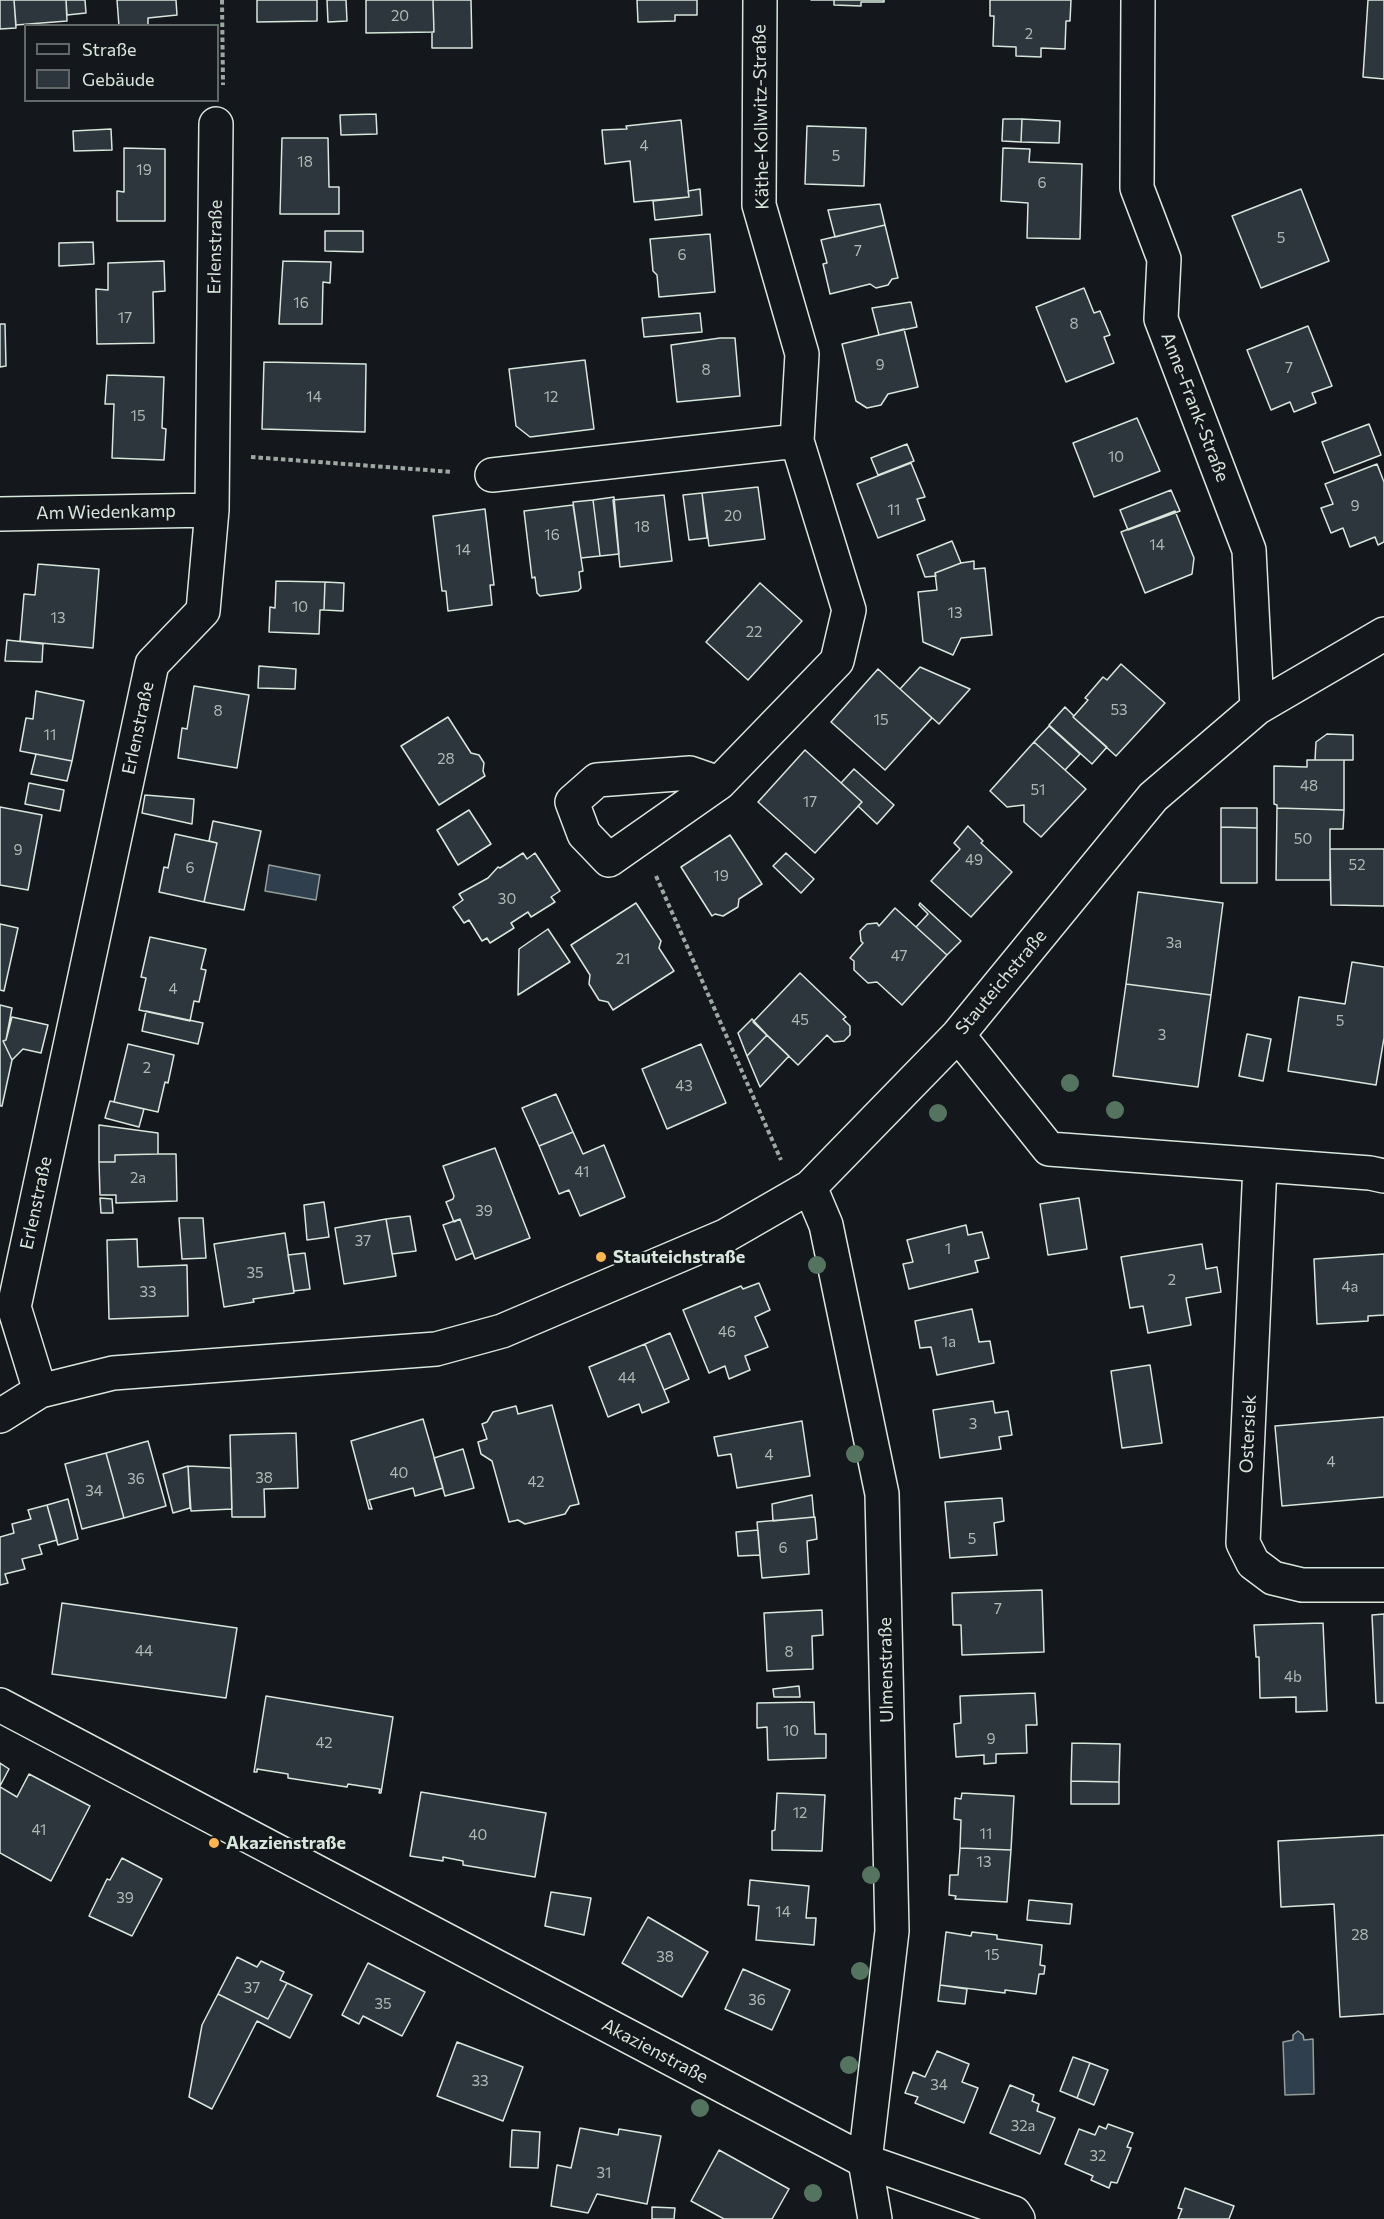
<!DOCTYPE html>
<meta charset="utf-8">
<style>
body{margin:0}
#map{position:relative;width:1384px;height:2219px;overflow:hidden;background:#14181c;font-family:Commissioner,sans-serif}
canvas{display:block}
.legend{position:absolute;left:24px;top:24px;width:195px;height:78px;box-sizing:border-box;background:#14181c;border:2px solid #626a69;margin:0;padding:8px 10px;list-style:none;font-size:18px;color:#d8e6dc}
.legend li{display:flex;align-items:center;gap:12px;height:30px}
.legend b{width:30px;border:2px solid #626a69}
</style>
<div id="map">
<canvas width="1384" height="2219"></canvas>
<ul class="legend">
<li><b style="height:8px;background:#14181c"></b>Straße</li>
<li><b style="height:16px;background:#2c363c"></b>Gebäude</li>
</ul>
</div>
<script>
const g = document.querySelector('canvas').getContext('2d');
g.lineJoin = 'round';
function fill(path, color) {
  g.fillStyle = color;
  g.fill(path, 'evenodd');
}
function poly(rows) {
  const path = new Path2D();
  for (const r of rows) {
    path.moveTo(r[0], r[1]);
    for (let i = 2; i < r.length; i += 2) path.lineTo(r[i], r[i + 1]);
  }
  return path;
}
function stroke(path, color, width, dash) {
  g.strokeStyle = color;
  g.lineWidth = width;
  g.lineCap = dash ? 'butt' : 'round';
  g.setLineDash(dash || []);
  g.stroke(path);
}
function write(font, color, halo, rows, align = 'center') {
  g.font = font + ' Commissioner,sans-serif';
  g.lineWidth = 4.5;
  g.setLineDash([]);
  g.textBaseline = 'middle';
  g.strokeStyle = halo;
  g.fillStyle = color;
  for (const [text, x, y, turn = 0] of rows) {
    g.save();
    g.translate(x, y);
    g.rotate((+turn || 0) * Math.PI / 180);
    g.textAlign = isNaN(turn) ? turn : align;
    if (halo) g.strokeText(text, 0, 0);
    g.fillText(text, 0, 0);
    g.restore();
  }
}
const water = poly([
 [269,865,320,875,316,900,265,891,269,865],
 [1298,2031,1303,2035,1304,2040,1313,2039,1314,2094,1285,2095,1283,2042,1293,2040,1293,2035,1298,2031]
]);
const building = poly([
 [0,0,14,0,16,28,0,29,0,0],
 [14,0,66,0,67,21,16,25,14,0],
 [66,0,85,0,86,13,67,15,66,0],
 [117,0,176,0,177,15,148,18,148,26,119,26,117,0],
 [257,0,317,0,317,21,257,22,257,0],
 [327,0,346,0,347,21,328,22,327,0],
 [366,0,433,0,434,32,366,33,366,0],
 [433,0,471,0,472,48,432,48,432,32,434,32,433,0],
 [637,0,697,0,697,15,675,15,675,21,638,22,637,0],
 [811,0,884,0,884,2,861,2,861,6,834,5,834,0,811,0],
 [990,0,1071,0,1070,21,1066,21,1065,49,1041,48,1041,57,1016,56,1016,47,993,46,994,16,990,16,990,0],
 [1368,0,1384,0,1384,79,1363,77,1368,0],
 [376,114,377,134,341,135,340,115,376,114],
 [1003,119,1022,119,1021,142,1002,141,1003,119],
 [1022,119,1060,121,1059,143,1021,142,1022,119],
 [681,120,689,197,634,202,630,161,605,164,602,130,627,129,626,126,681,120],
 [807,126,866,128,864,186,805,184,807,126],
 [111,129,112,150,74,151,73,131,111,129],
 [282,138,328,138,329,187,339,187,339,214,280,214,282,138],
 [124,148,165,149,165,221,117,221,117,191,124,192,124,148],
 [1003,148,1030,149,1029,162,1082,164,1080,239,1027,238,1028,203,1001,201,1003,148],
 [700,189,702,215,655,220,653,201,689,197,688,191,700,189],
 [1301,189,1329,261,1261,288,1232,216,1301,189],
 [880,204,885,225,835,237,828,210,880,204],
 [885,225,898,278,892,279,888,285,876,288,870,284,830,294,823,264,827,263,821,240,885,225],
 [325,231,363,231,363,252,325,251,325,231],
 [710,234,715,292,659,297,657,275,653,271,650,239,710,234],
 [93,242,94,264,59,266,59,243,93,242],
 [164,261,165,291,153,292,154,343,97,344,96,289,108,290,108,263,164,261],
 [283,261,331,262,330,283,323,282,322,324,279,324,283,261],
 [1084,288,1094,313,1100,311,1110,335,1104,337,1114,363,1066,382,1036,307,1084,288],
 [911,302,917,327,879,335,872,308,911,302],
 [700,313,702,332,644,337,642,318,700,313],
 [0,324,5,324,6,366,0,367,0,324],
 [1308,326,1332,386,1312,393,1316,403,1294,412,1290,402,1271,410,1247,350,1308,326],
 [904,329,918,387,888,394,881,405,867,408,856,401,842,344,904,329],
 [720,338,735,338,740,396,677,402,671,345,720,338],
 [585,360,594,429,530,437,516,426,509,369,585,360],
 [264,362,366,364,365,432,262,429,264,362],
 [107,375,164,377,162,428,166,429,164,460,112,458,114,404,105,404,107,375],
 [1137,418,1160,471,1094,497,1073,443,1137,418],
 [1369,424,1381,455,1334,473,1322,442,1369,424],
 [907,444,914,461,878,475,871,458,907,444],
 [911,463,925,497,917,499,925,520,878,538,857,484,911,463],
 [1377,464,1384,482,1384,542,1378,545,1375,537,1350,547,1343,528,1331,533,1321,508,1333,504,1325,484,1377,464],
 [758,487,765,539,709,546,702,493,758,487],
 [1171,490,1180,511,1128,530,1120,510,1171,490],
 [702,493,707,538,689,540,683,495,702,493],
 [664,495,672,561,620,567,613,500,664,495],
 [614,497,619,554,600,556,593,500,614,497],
 [593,500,600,556,581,558,573,502,593,500],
 [573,505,583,571,579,572,581,588,578,591,540,596,537,593,535,577,532,578,524,511,573,505],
 [485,509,494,585,490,585,492,605,448,611,446,591,442,591,433,516,485,509],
 [1175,511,1194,558,1192,574,1145,593,1121,532,1175,511],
 [952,541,961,563,935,573,936,576,925,577,917,555,952,541],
 [974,561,974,569,985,568,992,635,961,638,953,655,923,642,918,592,937,590,935,573,961,563,974,561],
 [38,564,99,569,93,648,20,641,24,594,35,595,38,564],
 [276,581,325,582,324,610,320,610,319,634,269,632,270,607,275,608,276,581],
 [325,582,344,583,343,611,324,610,325,582],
 [760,583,802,621,748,680,706,642,760,583],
 [7,640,43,644,42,662,5,661,7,640],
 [1121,664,1165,703,1116,756,1073,717,1088,700,1085,698,1103,677,1107,680,1121,664],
 [259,666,296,669,295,689,258,688,259,666],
 [920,667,970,689,939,724,900,689,920,667],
 [878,669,932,718,885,770,831,722,878,669],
 [194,686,249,695,237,768,178,758,182,728,187,729,194,686],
 [36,691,84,701,72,761,20,751,26,718,33,719,36,691],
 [1065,707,1074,716,1073,717,1107,747,1092,764,1049,725,1065,707],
 [448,717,471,753,479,755,484,763,483,771,485,776,439,805,401,746,448,717],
 [1049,726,1080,754,1065,770,1034,742,1049,726],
 [1327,734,1353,735,1353,760,1315,760,1316,742,1327,734],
 [1034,742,1086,789,1041,837,1024,822,1024,805,1007,807,990,791,1034,742],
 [805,750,862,802,815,853,758,802,805,750],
 [36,754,72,761,67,781,31,774,36,754],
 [1307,760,1344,760,1344,810,1277,808,1277,805,1274,804,1274,766,1307,767,1307,760],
 [854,769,894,805,877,824,858,806,862,802,841,783,854,769],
 [29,783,64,790,60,811,25,804,29,783],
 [145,795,194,799,192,824,142,813,145,795],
 [0,807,42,815,28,890,0,885,0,807],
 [1221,808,1257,808,1257,828,1221,827,1221,808],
 [1277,808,1344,810,1343,829,1330,829,1330,880,1276,880,1277,808],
 [469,810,491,844,458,865,437,830,469,810],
 [213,821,261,831,244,910,204,902,217,843,209,841,213,821],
 [968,826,983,841,981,843,1012,872,971,917,931,881,960,849,954,843,968,826],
 [1221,827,1257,828,1257,883,1221,883,1221,827],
 [175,834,217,843,204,902,159,892,164,867,168,868,175,834],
 [730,835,762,884,739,899,738,907,723,916,715,914,712,916,681,867,730,835],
 [1330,849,1384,849,1384,906,1331,905,1330,849],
 [523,853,527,859,535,853,560,891,551,897,555,902,531,917,528,912,511,923,514,928,490,943,487,938,482,941,469,920,464,923,453,907,463,900,459,894,488,878,498,867,500,868,523,853],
 [786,853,814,879,801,893,773,866,786,853],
 [1138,892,1223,903,1211,995,1126,984,1138,892],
 [636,903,661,941,659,948,674,971,613,1010,608,1002,599,1000,589,984,590,975,571,945,636,903],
 [920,903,961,941,947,955,916,927,928,914,919,905,920,903],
 [895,908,947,955,902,1005,877,982,868,983,854,970,854,961,850,958,863,943,861,941,860,931,867,924,877,923,879,926,895,908],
 [0,924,18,928,4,991,0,990,0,924],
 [548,929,570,962,518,995,519,949,548,929],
 [150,937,206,949,201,969,206,970,199,1002,194,1001,190,1021,139,1010,146,978,141,977,150,937],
 [1352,962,1384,967,1384,1038,1376,1085,1288,1071,1299,997,1345,1004,1352,962],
 [800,973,846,1017,843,1019,850,1026,850,1035,844,1041,834,1042,827,1035,798,1065,753,1022,800,973],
 [1126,984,1211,995,1198,1087,1113,1076,1126,984],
 [0,1005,12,1008,6,1040,3,1041,12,1060,2,1106,0,1106,0,1005],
 [146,1011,203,1023,198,1044,142,1031,146,1011],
 [12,1017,48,1025,41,1053,23,1049,12,1060,3,1041,6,1040,12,1017],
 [752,1019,767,1035,747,1056,738,1033,752,1019],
 [1247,1034,1271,1039,1263,1081,1239,1076,1247,1034],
 [767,1035,789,1056,760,1087,747,1056,767,1035],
 [128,1044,174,1055,168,1083,165,1082,158,1112,114,1102,128,1044],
 [701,1044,726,1103,667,1129,642,1069,701,1044],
 [556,1094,573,1132,539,1146,522,1108,556,1094],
 [110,1101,144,1109,139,1127,105,1118,110,1101],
 [99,1125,158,1133,158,1154,115,1155,115,1162,99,1162,99,1125],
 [573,1132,583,1154,604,1145,625,1197,580,1216,569,1190,559,1194,539,1146,573,1132],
 [495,1148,530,1238,475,1259,460,1219,454,1222,446,1202,453,1199,454,1196,443,1166,495,1148],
 [158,1154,176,1154,177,1201,116,1203,116,1195,100,1195,99,1162,115,1162,115,1155,158,1154],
 [100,1198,112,1199,113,1213,101,1213,100,1198],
 [1079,1198,1087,1249,1048,1255,1040,1204,1079,1198],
 [324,1202,329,1237,307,1240,304,1205,324,1202],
 [410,1216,416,1251,392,1254,386,1219,410,1216],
 [179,1218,203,1218,206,1258,182,1259,179,1218],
 [386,1219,396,1276,344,1284,335,1228,386,1219],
 [460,1219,473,1253,456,1260,443,1225,460,1219],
 [966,1225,968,1235,982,1232,989,1258,975,1261,978,1272,909,1289,903,1264,913,1262,907,1240,966,1225],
 [285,1233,294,1293,253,1299,254,1302,224,1307,214,1244,285,1233],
 [137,1239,138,1267,187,1265,188,1316,109,1319,107,1240,137,1239],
 [1202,1244,1206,1269,1217,1267,1221,1292,1186,1298,1191,1325,1148,1333,1143,1306,1130,1308,1121,1257,1202,1244],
 [305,1253,310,1289,294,1291,288,1255,305,1253],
 [1384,1254,1384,1315,1368,1316,1368,1321,1317,1324,1314,1259,1384,1254],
 [759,1283,770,1310,755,1317,768,1347,745,1356,750,1370,729,1379,725,1366,709,1373,683,1310,741,1286,743,1289,759,1283],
 [972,1309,979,1342,990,1341,994,1363,937,1375,931,1347,920,1348,915,1321,972,1309],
 [670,1333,689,1379,664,1390,645,1344,670,1333],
 [645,1344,669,1402,642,1413,639,1404,608,1417,589,1367,645,1344],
 [1150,1365,1162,1443,1122,1448,1111,1371,1150,1365],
 [993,1401,995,1413,1008,1411,1012,1435,999,1437,1001,1449,940,1458,933,1410,993,1401],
 [552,1405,579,1504,570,1506,565,1514,525,1524,518,1520,509,1522,492,1461,481,1454,478,1442,487,1439,482,1424,487,1422,493,1412,516,1406,518,1414,552,1405],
 [1384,1417,1384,1497,1282,1506,1275,1426,1384,1417],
 [423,1419,443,1488,415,1496,413,1488,369,1500,372,1509,369,1509,351,1441,423,1419],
 [802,1421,810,1476,737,1488,731,1454,718,1456,714,1437,802,1421],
 [296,1433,298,1488,264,1489,265,1517,232,1517,230,1435,296,1433],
 [148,1441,166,1506,124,1518,106,1453,148,1441],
 [463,1449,474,1488,445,1496,434,1458,463,1449],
 [106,1453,124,1518,82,1529,65,1464,106,1453],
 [188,1466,231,1468,232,1509,191,1511,188,1466],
 [188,1466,190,1508,173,1513,163,1474,188,1466],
 [812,1495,814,1517,773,1521,772,1504,812,1495],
 [1002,1498,1004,1521,994,1523,997,1555,950,1558,945,1502,1002,1498],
 [68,1499,78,1539,58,1545,47,1505,68,1499],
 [47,1505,57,1540,39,1545,42,1554,22,1559,25,1569,5,1574,8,1583,0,1585,0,1537,14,1533,12,1524,31,1519,28,1510,47,1505],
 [815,1517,817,1539,807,1541,809,1574,762,1578,757,1522,815,1517],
 [758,1530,760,1555,738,1556,736,1532,758,1530],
 [1042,1590,1044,1652,962,1655,961,1625,953,1625,952,1593,1042,1590],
 [62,1603,237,1628,226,1698,52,1674,62,1603],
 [822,1610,823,1635,812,1636,813,1669,767,1671,764,1613,822,1610],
 [1384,1614,1384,1703,1376,1703,1372,1615,1384,1614],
 [1323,1623,1327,1711,1296,1712,1296,1697,1260,1698,1259,1657,1256,1657,1254,1625,1323,1623],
 [799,1686,800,1697,774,1697,773,1689,799,1686],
 [1035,1693,1037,1725,1026,1725,1027,1753,996,1754,996,1763,984,1764,984,1755,956,1757,954,1724,961,1723,960,1696,1035,1693],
 [266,1696,393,1717,381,1793,379,1793,380,1789,348,1784,347,1787,288,1778,288,1774,257,1769,257,1772,254,1772,266,1696],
 [814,1702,815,1734,826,1734,826,1758,768,1760,767,1727,757,1728,757,1703,814,1702],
 [1072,1743,1120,1744,1119,1782,1071,1781,1072,1743],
 [0,1763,9,1769,0,1786,0,1763],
 [29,1774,90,1806,51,1881,0,1853,0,1787,17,1797,29,1774],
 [1071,1781,1119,1782,1119,1804,1071,1804,1071,1781],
 [421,1792,546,1813,535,1877,463,1865,463,1861,443,1857,443,1861,410,1856,421,1792],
 [777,1793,825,1795,822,1851,772,1850,772,1831,775,1830,777,1793],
 [962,1793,1014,1796,1011,1850,960,1848,961,1820,954,1819,955,1798,961,1799,962,1793],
 [1384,1835,1384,2014,1340,2017,1334,1904,1281,1907,1278,1841,1384,1835],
 [960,1848,1011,1850,1007,1902,955,1899,956,1896,949,1895,950,1875,958,1875,960,1848],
 [122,1858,162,1879,132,1936,89,1916,107,1879,110,1880,122,1858],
 [750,1880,809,1886,806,1918,816,1918,814,1945,756,1940,759,1906,748,1905,750,1880],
 [551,1892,591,1898,584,1935,545,1926,551,1892],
 [1029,1900,1072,1904,1070,1924,1027,1920,1029,1900],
 [648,1917,708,1952,682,1997,622,1963,648,1917],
 [946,1932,971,1936,972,1932,997,1935,997,1939,1042,1945,1040,1965,1045,1966,1044,1974,1039,1974,1036,1994,1005,1990,1005,1993,940,1985,946,1932],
 [237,1957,257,1967,261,1961,284,1972,280,1980,287,1983,268,2019,218,1994,237,1957],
 [368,1963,425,1992,402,2036,363,2016,359,2024,342,2015,368,1963],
 [743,1969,790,1990,772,2030,725,2009,743,1969],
 [287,1983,312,1995,290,2038,257,2021,212,2109,189,2097,202,2025,218,1994,268,2019,287,1983],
 [940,1985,967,1989,965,2004,938,2001,940,1985],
 [457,2042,523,2067,503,2121,437,2096,457,2042],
 [937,2051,969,2064,962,2082,978,2088,964,2123,915,2103,918,2097,905,2093,913,2072,925,2077,937,2051],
 [1073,2057,1090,2063,1077,2098,1060,2091,1073,2057],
 [1090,2063,1108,2070,1094,2105,1077,2098,1090,2063],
 [1010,2085,1034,2095,1032,2101,1039,2104,1037,2111,1055,2118,1040,2154,990,2133,1010,2085],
 [1108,2124,1133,2133,1127,2147,1131,2148,1117,2183,1111,2182,1109,2188,1091,2180,1093,2176,1065,2164,1079,2129,1095,2135,1099,2126,1106,2129,1108,2124],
 [580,2128,618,2135,619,2129,661,2136,647,2204,597,2194,588,2213,551,2206,557,2165,571,2168,580,2128],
 [512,2130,540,2132,538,2168,510,2167,512,2130],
 [719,2150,789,2189,772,2219,724,2219,691,2201,719,2150],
 [1185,2188,1234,2206,1229,2219,1178,2219,1182,2209,1178,2208,1185,2188],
 [652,2207,675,2208,674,2219,652,2219,652,2207]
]);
const path = poly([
 [222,0,223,85],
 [251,457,453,472],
 [656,876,781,1160]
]);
const street = poly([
 [1138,0,1137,188,1164,259,1161,319,1249,550,1257,708],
 [492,475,797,441],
 [0,514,212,510],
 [719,783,690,773,597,780,572,802,584,834,609,860,719,783,837,661,849,610,797,441,802,354,759,205,760,0],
 [958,1035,1049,1149,1370,1173,1384,1176],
 [1260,1165,1243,1543,1253,1563,1273,1578,1302,1585,1384,1585],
 [810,1187,826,1225,882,1494,892,1931,865,2161,875,2219],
 [40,1391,14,1307,152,664,203,611,212,510,216,124],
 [0,1416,40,1391,113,1373,436,1349,502,1331,725,1236,810,1187,958,1035,1153,797,1257,708,1384,634],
 [0,1705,865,2161,1014,2213,1018,2219]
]);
const trees = [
 [1070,1083],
 [1115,1110],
 [938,1113],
 [817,1265],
 [855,1454],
 [871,1875],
 [860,1971],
 [849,2065],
 [700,2108],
 [813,2193]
];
const markers = [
 [601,1257,6,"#ffb74d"],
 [214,1843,6,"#ffb74d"]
];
const numberNames = [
 ["20",400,16],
 ["2",1029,34],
 ["4",644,146],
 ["5",836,156],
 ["18",305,162],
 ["19",144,170],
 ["6",1042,183],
 ["5",1281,238],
 ["7",858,251],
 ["6",682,255],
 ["16",301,303],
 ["17",125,318],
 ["8",1074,324],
 ["9",880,365],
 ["7",1289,368],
 ["8",706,370],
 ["14",314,397],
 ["12",551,397],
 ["15",138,416],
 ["10",1116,457],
 ["9",1355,506],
 ["11",894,510],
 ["20",733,516],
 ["18",642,527],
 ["16",552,535],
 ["14",1157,545],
 ["14",463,550],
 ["10",300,607],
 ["13",955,613],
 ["13",58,618],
 ["22",754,632],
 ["53",1119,710],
 ["8",218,711],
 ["15",881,720],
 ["11",50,735],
 ["28",446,759],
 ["48",1309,786],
 ["51",1038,790],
 ["17",810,802],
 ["50",1303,839],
 ["9",18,850],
 ["49",974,860],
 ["52",1357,865],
 ["6",190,868],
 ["19",721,876],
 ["30",507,899],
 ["3a",1174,943],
 ["47",899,956],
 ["21",623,959],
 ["4",173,989],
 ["45",800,1020],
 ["5",1340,1021],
 ["3",1162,1035],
 ["2",147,1068],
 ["43",684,1086],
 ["41",582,1172],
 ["2a",138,1178],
 ["39",484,1211],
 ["37",363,1241],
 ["1",948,1249],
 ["35",255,1273],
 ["2",1172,1280],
 ["4a",1350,1287],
 ["33",148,1292],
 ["46",727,1332],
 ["1a",949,1342],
 ["44",627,1378],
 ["3",973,1424],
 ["4",769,1455],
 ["4",1331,1462],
 ["40",399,1473],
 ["38",264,1478],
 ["36",136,1479],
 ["42",536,1482],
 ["34",94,1491],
 ["5",972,1539],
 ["6",783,1548],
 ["7",998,1609],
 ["44",144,1651],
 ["8",789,1652],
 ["4b",1293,1677],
 ["10",791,1731],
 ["9",991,1739],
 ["42",324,1743],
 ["12",800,1813],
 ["41",39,1830],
 ["11",986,1834],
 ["40",478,1835],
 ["13",984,1862],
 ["39",125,1898],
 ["14",783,1912],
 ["28",1360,1935],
 ["15",992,1955],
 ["38",665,1957],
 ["37",252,1988],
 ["36",757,2000],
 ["35",383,2004],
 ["33",480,2081],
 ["34",939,2085],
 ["32a",1023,2126],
 ["32",1098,2156],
 ["31",604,2173]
];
const streetNames = [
 ["Käthe-Kollwitz-Straße",761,117,-91],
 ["Erlenstraße",215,247,-89],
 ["Anne-Frank-Straße",1195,407,69],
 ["Am Wiedenkamp",106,512,-1],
 ["Erlenstraße",138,728,-78],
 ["Stauteichstraße",1001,982,-50],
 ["Erlenstraße",36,1203,-78],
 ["Ostersiek",1248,1434,-87],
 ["Ulmenstraße",886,1670,-91],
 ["Akazienstraße",655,2051,28]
];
const poiNames = [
 ["Stauteichstraße",613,1257],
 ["Akazienstraße",226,1843]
];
fill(water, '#2f3f4d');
stroke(water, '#939e99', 1.5);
fill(building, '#2c363c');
stroke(building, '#d8e6dc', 1.5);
stroke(street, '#d8e6dc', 36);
stroke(path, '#9da8a2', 4, [4.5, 3]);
stroke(street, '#14181c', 33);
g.fillStyle = '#55745f';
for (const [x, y] of trees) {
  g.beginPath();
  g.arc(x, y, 9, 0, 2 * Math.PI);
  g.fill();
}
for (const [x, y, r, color] of markers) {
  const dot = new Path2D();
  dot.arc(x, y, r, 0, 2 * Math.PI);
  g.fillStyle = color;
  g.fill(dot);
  stroke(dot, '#14181c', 2);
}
write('15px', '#adbab4', null, numberNames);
write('18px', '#d8e6dc', '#14181c', streetNames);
write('bold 18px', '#d8e6dc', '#14181c', poiNames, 'left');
</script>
